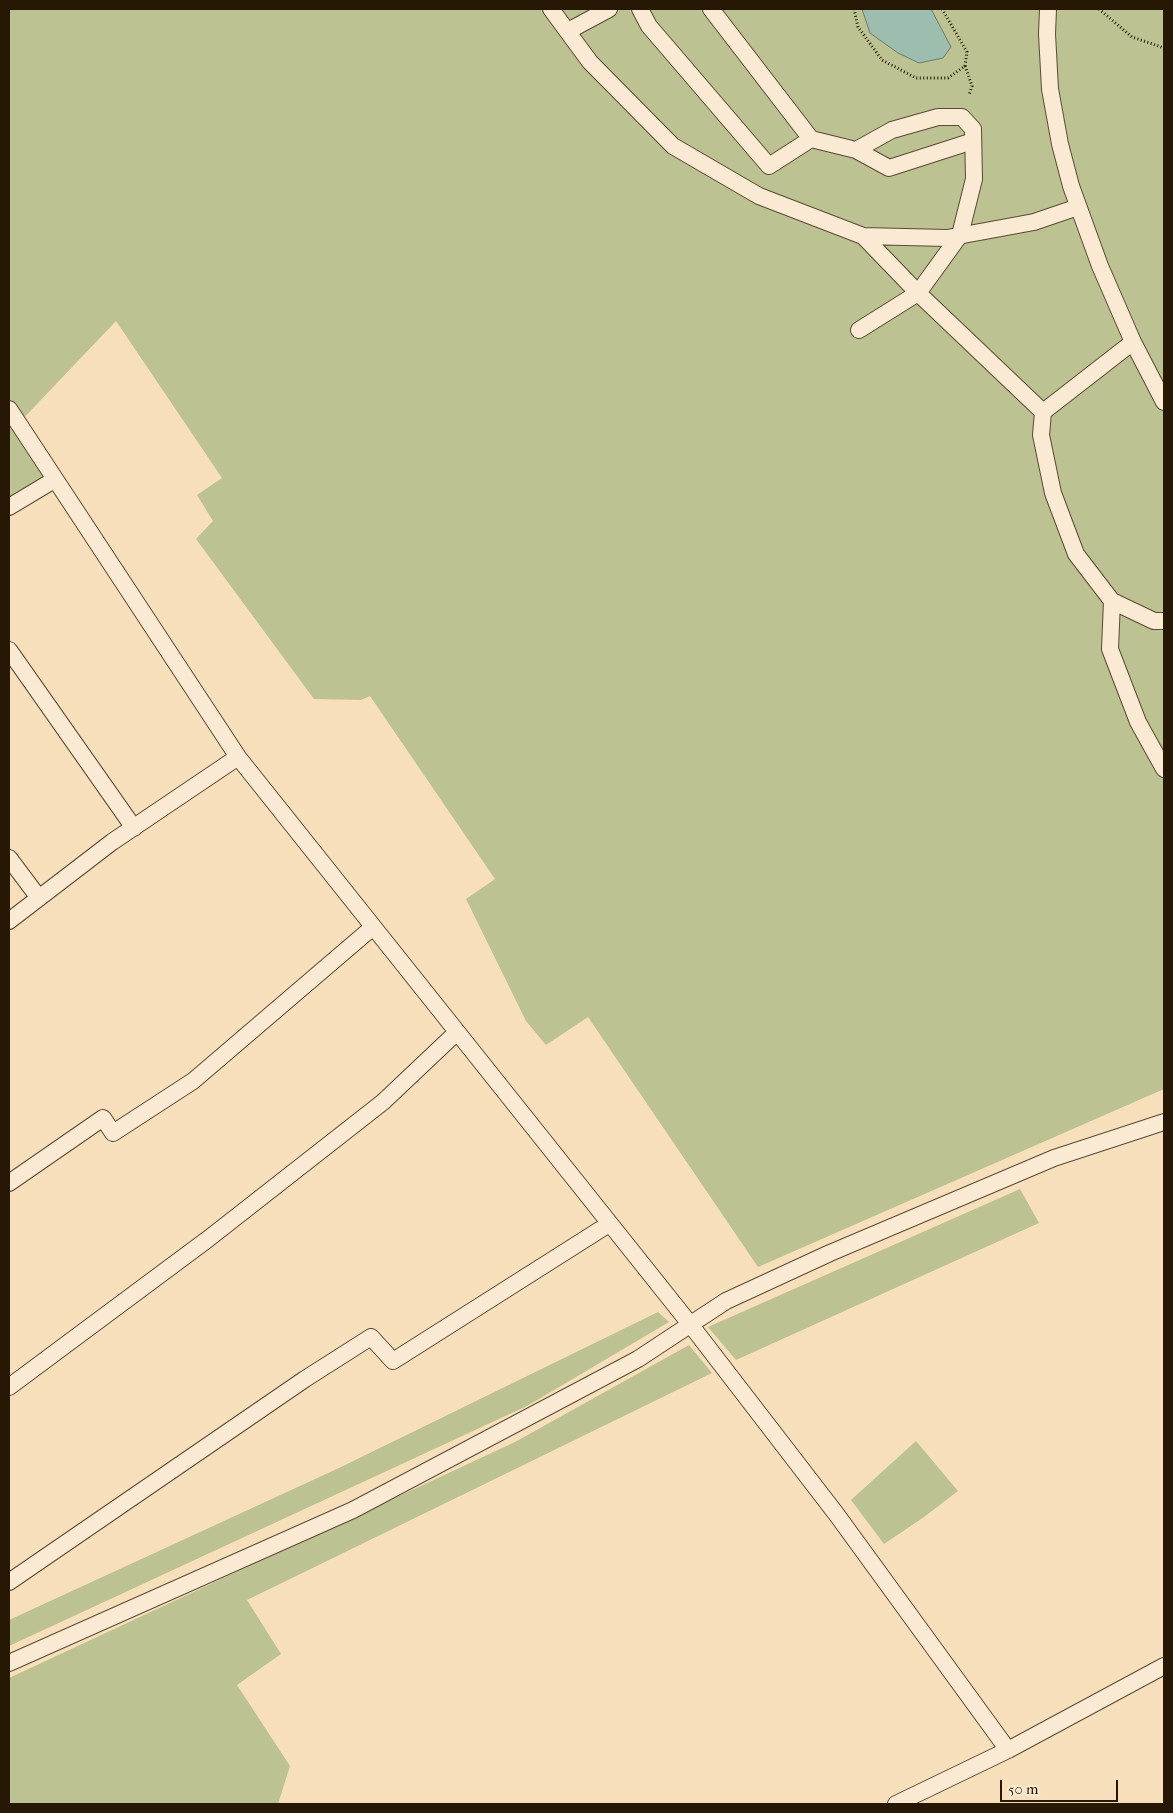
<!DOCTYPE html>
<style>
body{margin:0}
#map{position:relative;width:1173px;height:1813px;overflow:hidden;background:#f7dfbb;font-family:"IM FELL French Canon",serif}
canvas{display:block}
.frame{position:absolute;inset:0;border:10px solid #261805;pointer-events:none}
.scale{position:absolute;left:1000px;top:1780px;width:118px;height:22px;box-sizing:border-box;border:2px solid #261805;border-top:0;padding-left:6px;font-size:15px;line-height:18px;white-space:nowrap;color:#261805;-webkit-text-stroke:4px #faead3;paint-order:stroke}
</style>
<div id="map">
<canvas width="1173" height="1813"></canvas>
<div class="frame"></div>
<div class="scale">50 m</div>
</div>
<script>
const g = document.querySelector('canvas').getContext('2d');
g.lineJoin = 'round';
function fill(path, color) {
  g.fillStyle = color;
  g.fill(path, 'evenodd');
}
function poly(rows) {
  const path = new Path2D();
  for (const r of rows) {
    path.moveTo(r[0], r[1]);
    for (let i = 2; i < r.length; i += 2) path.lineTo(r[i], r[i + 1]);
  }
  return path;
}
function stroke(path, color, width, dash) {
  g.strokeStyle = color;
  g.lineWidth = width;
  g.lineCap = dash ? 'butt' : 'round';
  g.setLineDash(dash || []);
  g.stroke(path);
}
const green = poly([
 [9,9,1164,9,1164,1089,758,1267,588,1017,546,1045,526,1021,466,899,495,879,370,696,361,700,314,699,196,539,213,521,197,495,222,478,116,321,17,425,49,475,9,498],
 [1020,1189,1039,1223,736,1360,708,1327],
 [658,1312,669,1322,527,1406,9,1646,9,1620,339,1468],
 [689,1345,712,1373,247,1600,281,1654,237,1685,290,1766,278,1804,9,1804,9,1678,515,1442],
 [916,1441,958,1491,924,1517,884,1544,851,1500]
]);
const water = poly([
 [862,9,931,9,951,47,943,58,919,63,898,53,870,33,862,9]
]);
const path = poly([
 [854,9,858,27,882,60,916,78,948,78,965,66,967,52,942,9],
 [1099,9,1132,37,1164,48],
 [965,66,972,86,969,95]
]);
const minor = poly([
 [551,9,590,62,673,146,759,196,863,236,947,238,1034,222,1078,207],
 [640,9,649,26,769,166,811,139],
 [711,9,811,139,856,150,892,130,938,117,962,117,973,129,974,179,960,235,918,293,859,330],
 [1048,9,1047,34,1050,89,1060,144,1071,186,1100,266,1133,342,1164,402],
 [568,31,609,9],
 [856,150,889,168,973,141],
 [863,236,918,293,1043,412],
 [1133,342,1043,412,1041,435,1053,493,1076,554,1112,601,1154,621,1164,621],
 [9,409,238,757,690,1324,837,1515,1008,1750],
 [9,507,54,480],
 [1112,601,1110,649,1138,722,1164,769],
 [9,650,134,828],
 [9,858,39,898],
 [9,921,112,842,238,757],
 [9,1183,103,1118,113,1133,193,1081,373,927],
 [9,1387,208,1239,383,1102,457,1032],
 [9,1582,305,1379,371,1337,393,1361,609,1224],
 [9,1663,353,1510,638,1359,726,1301,830,1253,1054,1158,1164,1122],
 [896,1804,1008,1750,1164,1666]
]);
fill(green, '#bcc291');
fill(water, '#9dbdaf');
stroke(water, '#6d7b6b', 1);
stroke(minor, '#5a4a32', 18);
stroke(path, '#261805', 3, [1, 2.5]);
stroke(minor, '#faead3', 16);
</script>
